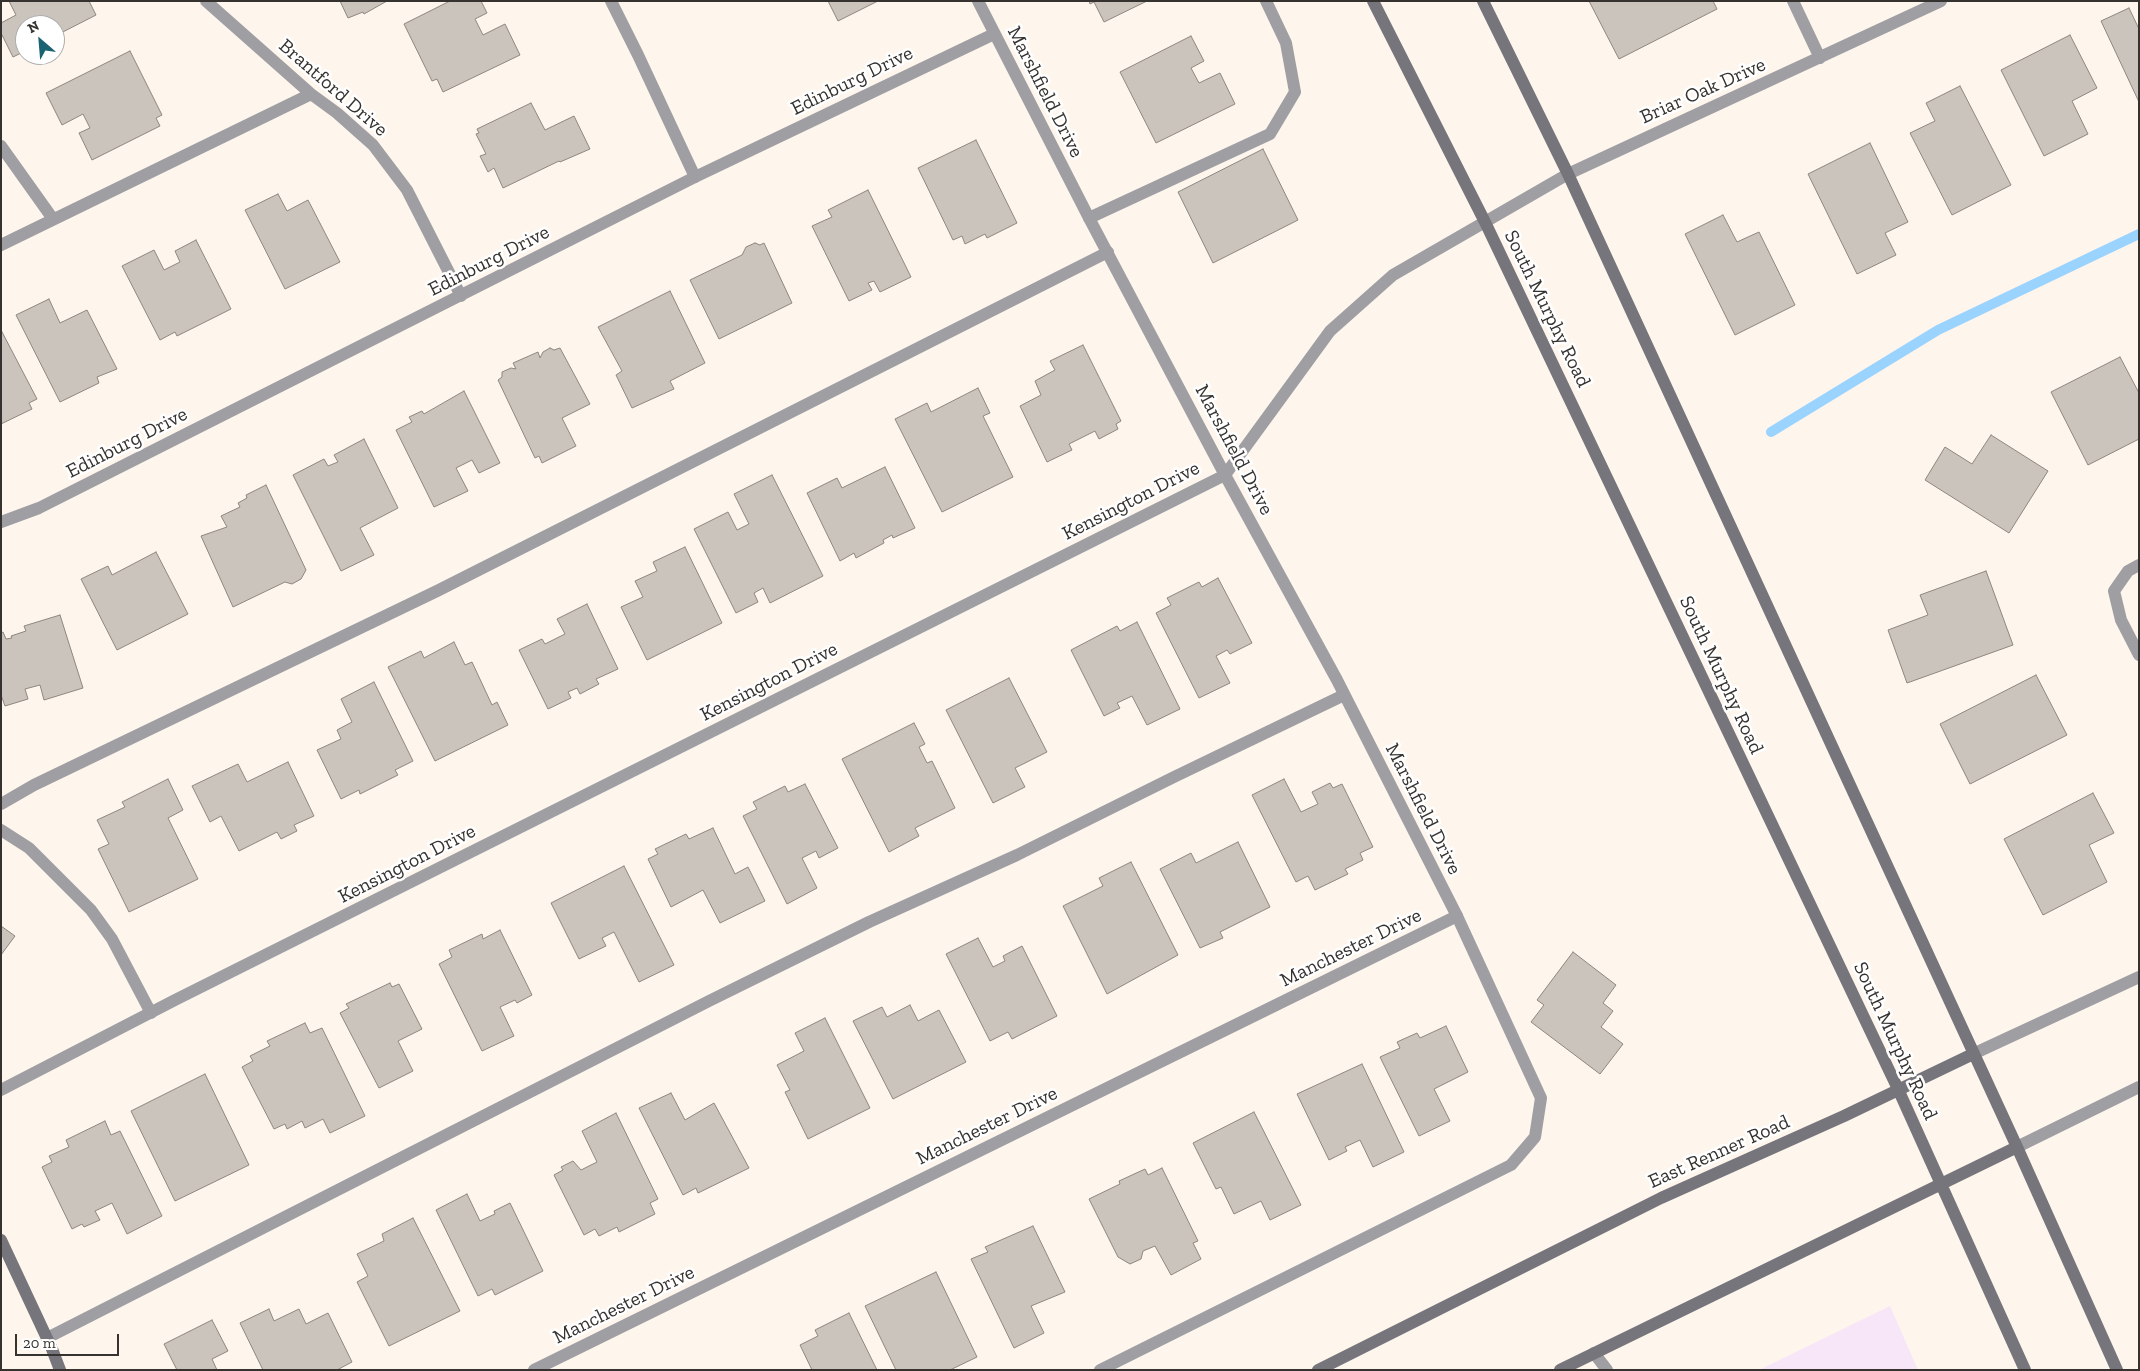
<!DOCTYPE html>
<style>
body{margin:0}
#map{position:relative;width:2140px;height:1371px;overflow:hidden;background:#fef5ed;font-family:"Zilla Slab",serif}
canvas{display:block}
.frame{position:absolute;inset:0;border:2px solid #35322f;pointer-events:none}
.north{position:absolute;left:15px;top:15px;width:50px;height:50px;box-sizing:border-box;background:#fff;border:1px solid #aeadac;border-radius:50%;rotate:333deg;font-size:14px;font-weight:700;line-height:20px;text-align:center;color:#35322f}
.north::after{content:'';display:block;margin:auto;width:18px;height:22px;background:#1b6272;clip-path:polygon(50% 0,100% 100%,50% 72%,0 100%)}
.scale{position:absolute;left:15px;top:1334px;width:104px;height:22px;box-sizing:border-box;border:2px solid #35322f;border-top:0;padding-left:6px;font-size:15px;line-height:18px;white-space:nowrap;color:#35322f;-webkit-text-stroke:4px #fff;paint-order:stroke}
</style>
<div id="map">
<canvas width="2140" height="1371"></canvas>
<div class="frame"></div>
<div class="north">N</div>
<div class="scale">20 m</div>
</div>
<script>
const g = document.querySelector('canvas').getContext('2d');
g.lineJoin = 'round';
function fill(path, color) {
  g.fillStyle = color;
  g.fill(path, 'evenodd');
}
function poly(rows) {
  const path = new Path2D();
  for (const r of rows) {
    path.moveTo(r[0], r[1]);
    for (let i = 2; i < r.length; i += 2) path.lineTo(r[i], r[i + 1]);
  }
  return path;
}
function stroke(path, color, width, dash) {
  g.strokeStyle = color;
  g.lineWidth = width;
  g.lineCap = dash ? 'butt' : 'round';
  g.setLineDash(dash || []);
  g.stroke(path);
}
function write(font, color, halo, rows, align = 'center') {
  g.font = font + ' "Zilla Slab",serif';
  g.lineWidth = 5;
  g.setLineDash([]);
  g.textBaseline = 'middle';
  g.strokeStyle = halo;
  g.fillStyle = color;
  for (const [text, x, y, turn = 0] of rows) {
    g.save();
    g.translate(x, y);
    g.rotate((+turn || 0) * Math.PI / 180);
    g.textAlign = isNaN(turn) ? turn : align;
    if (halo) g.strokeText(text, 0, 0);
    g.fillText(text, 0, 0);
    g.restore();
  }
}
const commercial = poly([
 [1890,1306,1918,1370,1759,1370]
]);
const stream = poly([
 [1771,432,1938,330,2139,234]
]);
const building = poly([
 [9,1,89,1,96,15,55,36,55,25,25,25,25,51,13,57,1,33,1,23,16,15,9,1],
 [340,1,387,1,364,14,363,12,348,18,340,1],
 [450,1,481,1,487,13,475,19,483,35,505,24,520,55,443,92,437,79,432,81,404,24,450,1],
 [828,1,878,1,838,21,828,1],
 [1089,1,1147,1,1104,22,1094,2,1090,4,1089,1],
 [1589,1,1713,1,1717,9,1619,59,1589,1],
 [2129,8,2139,29,2139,102,2101,21,2129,8],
 [2070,35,2097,88,2072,101,2088,134,2044,156,2001,70,2070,35],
 [1191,36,1204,61,1191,68,1199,83,1220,73,1235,104,1156,143,1120,72,1191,36],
 [130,51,162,115,156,118,160,126,92,160,79,133,90,128,83,114,62,125,46,93,130,51],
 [1960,86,2011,185,1952,215,1910,133,1935,121,1926,103,1960,86],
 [531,103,545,130,574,116,590,149,560,162,559,161,503,188,494,168,488,172,480,156,486,154,476,134,479,133,477,129,531,103],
 [976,140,1017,223,987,238,985,234,965,244,962,236,953,240,918,168,976,140],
 [1870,143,1908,222,1885,233,1896,255,1857,274,1808,174,1870,143],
 [1263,149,1298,220,1213,263,1178,192,1263,149],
 [868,190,911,277,880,292,874,281,868,283,872,290,849,301,812,226,832,217,828,210,868,190],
 [278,194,287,211,308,200,340,262,285,289,245,210,278,194],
 [1723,215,1737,242,1759,232,1795,305,1735,335,1685,234,1723,215],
 [196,240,231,309,177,336,175,332,160,340,122,266,154,250,164,270,180,262,175,251,196,240],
 [755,243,760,245,764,243,792,303,719,339,690,280,742,255,746,247,755,243],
 [670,291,705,363,670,381,674,389,632,408,616,375,622,371,598,327,670,291],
 [49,299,60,323,87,310,117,369,97,377,99,383,60,402,16,315,49,299],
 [1,330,37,399,29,403,32,409,1,424,1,330],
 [1083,345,1121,421,1116,424,1118,429,1099,439,1095,431,1069,444,1072,450,1047,462,1020,406,1041,395,1035,381,1055,370,1050,361,1083,345],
 [550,348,554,350,560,348,590,404,562,418,576,446,542,463,539,456,535,458,498,380,502,377,502,372,511,368,516,369,513,363,538,352,540,358,543,352,550,348],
 [2120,357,2139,393,2139,439,2088,465,2051,392,2120,357],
 [978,388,990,413,983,416,1013,477,942,512,895,419,927,403,931,412,978,388],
 [464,391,500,463,479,473,472,460,456,468,468,491,434,507,396,430,412,422,409,417,422,411,424,414,464,391],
 [1991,435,2048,471,2009,533,1925,480,1945,447,1972,464,1991,435],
 [364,439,398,508,360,528,374,555,341,571,293,475,324,459,328,466,338,462,334,455,364,439],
 [885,467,915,528,893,538,892,535,883,540,884,543,856,558,854,553,840,561,807,493,837,478,842,488,885,467],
 [772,475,823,576,770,603,763,588,754,593,758,602,736,613,694,529,728,512,737,530,749,524,734,494,772,475],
 [266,485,306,570,301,579,292,584,285,582,233,607,201,536,227,527,221,516,240,507,238,503,247,498,246,495,266,485],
 [685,547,722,623,647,660,621,607,643,597,635,581,657,571,653,562,685,547],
 [156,552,188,614,117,650,81,579,108,566,112,575,156,552],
 [1986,571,2013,645,1907,683,1888,630,1928,615,1920,595,1986,571],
 [1218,578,1252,643,1230,654,1227,650,1216,656,1230,683,1199,698,1156,613,1171,605,1167,598,1199,582,1202,587,1218,578],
 [587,604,618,669,596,679,599,684,580,694,577,688,568,692,571,698,548,709,519,650,542,639,545,644,565,634,557,619,587,604],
 [60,615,83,688,44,700,40,685,25,689,28,699,5,706,1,695,1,633,3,632,6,639,12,638,11,636,26,631,24,626,60,615],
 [1137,622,1180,709,1147,725,1132,696,1117,703,1120,708,1104,716,1071,650,1117,626,1120,631,1137,622],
 [454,642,465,665,472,662,492,705,497,702,508,725,435,761,388,667,421,651,424,658,454,642],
 [2036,675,2067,735,1970,784,1940,724,2036,675],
 [1009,678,1047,752,1015,768,1025,787,993,803,946,710,1009,678],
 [374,682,413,761,395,770,398,775,360,794,359,790,341,799,317,750,341,739,337,730,352,722,341,699,374,682],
 [914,723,925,744,919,747,927,763,932,761,955,808,915,828,919,836,889,852,842,759,914,723],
 [288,762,314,816,294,825,297,831,281,839,277,832,239,851,221,816,210,822,192,786,238,764,247,782,288,762],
 [168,779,183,810,168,818,198,879,129,912,98,849,109,844,97,820,125,807,122,802,168,779],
 [1284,779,1301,812,1318,804,1312,792,1330,783,1333,788,1342,784,1373,847,1360,853,1363,860,1345,869,1348,874,1315,890,1308,876,1296,882,1252,795,1284,779],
 [805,784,838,848,819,858,816,851,802,858,817,888,787,904,743,816,757,809,753,802,785,786,788,792,805,784],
 [2093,793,2114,833,2089,845,2107,882,2043,915,2004,839,2093,793],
 [713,828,735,874,748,867,765,901,720,923,703,890,671,907,648,859,658,854,655,849,686,834,689,839,713,828],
 [1238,842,1270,907,1220,932,1223,938,1200,948,1160,869,1191,853,1196,863,1238,842],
 [1131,862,1178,955,1107,994,1063,906,1103,886,1099,878,1131,862],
 [624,866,674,965,639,982,614,932,602,938,606,946,579,959,551,903,624,866],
 [1,926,15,936,1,955,1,926],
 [500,930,532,995,517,1003,515,1000,500,1007,514,1036,482,1051,439,964,452,957,449,950,482,934,483,939,500,930],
 [978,938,993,967,1005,961,1003,956,1022,946,1057,1016,1012,1039,1008,1032,990,1041,946,954,978,938],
 [1573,952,1616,985,1603,1003,1613,1011,1601,1027,1623,1044,1600,1074,1531,1022,1544,1005,1537,1000,1573,952],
 [390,983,392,987,399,984,422,1029,398,1041,413,1071,379,1088,340,1013,349,1008,346,1004,390,983],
 [910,1005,918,1021,939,1010,966,1062,893,1099,853,1021,882,1007,887,1017,910,1005],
 [825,1018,870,1108,808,1139,785,1092,790,1090,777,1065,804,1051,795,1033,825,1018],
 [305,1023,310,1033,322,1028,365,1116,330,1133,323,1119,305,1128,302,1121,287,1129,285,1124,274,1129,242,1067,253,1061,250,1056,270,1046,267,1041,305,1023],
 [1446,1026,1468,1072,1434,1089,1450,1121,1419,1136,1380,1057,1400,1048,1397,1042,1417,1033,1420,1038,1446,1026],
 [1362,1064,1404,1152,1373,1167,1360,1140,1345,1147,1347,1151,1329,1160,1297,1094,1362,1064],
 [205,1074,249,1165,175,1201,131,1111,205,1074],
 [671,1093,685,1120,714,1103,749,1168,698,1193,696,1188,683,1195,639,1108,671,1093],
 [1254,1112,1301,1205,1270,1220,1261,1201,1234,1214,1221,1187,1216,1189,1193,1143,1254,1112],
 [616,1113,658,1199,650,1203,655,1214,619,1232,617,1227,599,1236,595,1229,584,1235,554,1175,563,1170,561,1167,573,1161,581,1170,597,1162,582,1131,616,1113],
 [105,1121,111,1135,120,1131,162,1216,127,1234,112,1203,95,1211,100,1220,84,1227,82,1224,72,1229,42,1167,52,1162,49,1156,69,1147,66,1140,105,1121],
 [1162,1168,1198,1241,1193,1243,1201,1259,1171,1275,1155,1246,1143,1251,1141,1259,1130,1264,1118,1257,1089,1199,1120,1184,1119,1181,1145,1169,1148,1175,1162,1168],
 [467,1194,480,1221,495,1214,494,1211,510,1203,543,1271,495,1295,492,1289,478,1296,436,1210,467,1194],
 [413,1218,460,1311,389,1346,357,1282,368,1276,357,1254,384,1241,382,1234,413,1218],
 [1033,1226,1065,1292,1031,1306,1044,1333,1014,1348,971,1259,988,1252,985,1247,1033,1226],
 [936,1272,977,1357,950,1370,896,1370,865,1306,936,1272],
 [269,1309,274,1321,299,1309,306,1324,328,1313,352,1362,337,1370,263,1370,240,1323,269,1309],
 [849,1313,877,1370,812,1370,800,1345,818,1336,815,1330,849,1313],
 [212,1320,228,1351,212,1359,217,1370,177,1370,164,1344,212,1320]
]);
const lane = poly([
 [611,1,638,55,695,177],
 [1089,218,1270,134,1295,92,1286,43,1266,1],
 [1,804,34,785,437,591,1108,252],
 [1,830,29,848,91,910,112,939,151,1013],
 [47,1338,709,1001,869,922,1017,855,1174,777,1344,695],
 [1594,1353,1607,1370],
 [1100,1370,1511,1165,1535,1137,1541,1098,1457,916]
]);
const street = poly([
 [206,1,311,94,337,113,373,145,407,190,461,296],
 [1793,1,1820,58],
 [1,146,53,219],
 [1,245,311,94],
 [1,522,39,508,695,177,994,34],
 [2139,565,2128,571,2114,591,2121,620,2139,655],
 [1973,1054,2139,977],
 [1,1090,175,1000,1225,475,1330,331,1393,275,1568,174,1941,1],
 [2017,1147,2139,1087],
 [534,1370,1457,916,1337,680,1225,475,1089,218,978,1]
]);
const secondary = poly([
 [1373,1,1485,222,1691,654,1898,1089,2025,1370],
 [1483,1,1568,174,2017,1147,2117,1370],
 [1,1240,52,1349,60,1370],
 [1318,1370,1661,1198,1844,1116,1973,1054],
 [1560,1370,2017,1147]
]);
const streetNames = [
 ["Edinburg Drive",852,81,-26],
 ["Brantford Drive",333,88,41],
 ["Briar Oak Drive",1703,91,-24],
 ["Marshfield Drive",1045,92,63],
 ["Edinburg Drive",489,261,-27],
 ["South Murphy Road",1547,309,64],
 ["Edinburg Drive",127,443,-27],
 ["Marshfield Drive",1234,450,62],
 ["Kensington Drive",1131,501,-27],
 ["South Murphy Road",1721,675,65],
 ["Kensington Drive",769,682,-27],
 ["Marshfield Drive",1423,809,63],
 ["Kensington Drive",407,864,-27],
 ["Manchester Drive",1351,948,-26],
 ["South Murphy Road",1895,1041,65],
 ["Manchester Drive",987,1126,-26],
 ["East Renner Road",1719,1152,-24],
 ["Manchester Drive",624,1305,-26]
];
fill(commercial, '#f7e6f8');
stroke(stream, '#9bd3ff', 10);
fill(building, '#cbc4bc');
stroke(building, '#8d877f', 1);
stroke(lane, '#9f9fa3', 12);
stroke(street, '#9f9fa3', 12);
stroke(secondary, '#76757c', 12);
write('20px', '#35322f', '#fff', streetNames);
</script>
